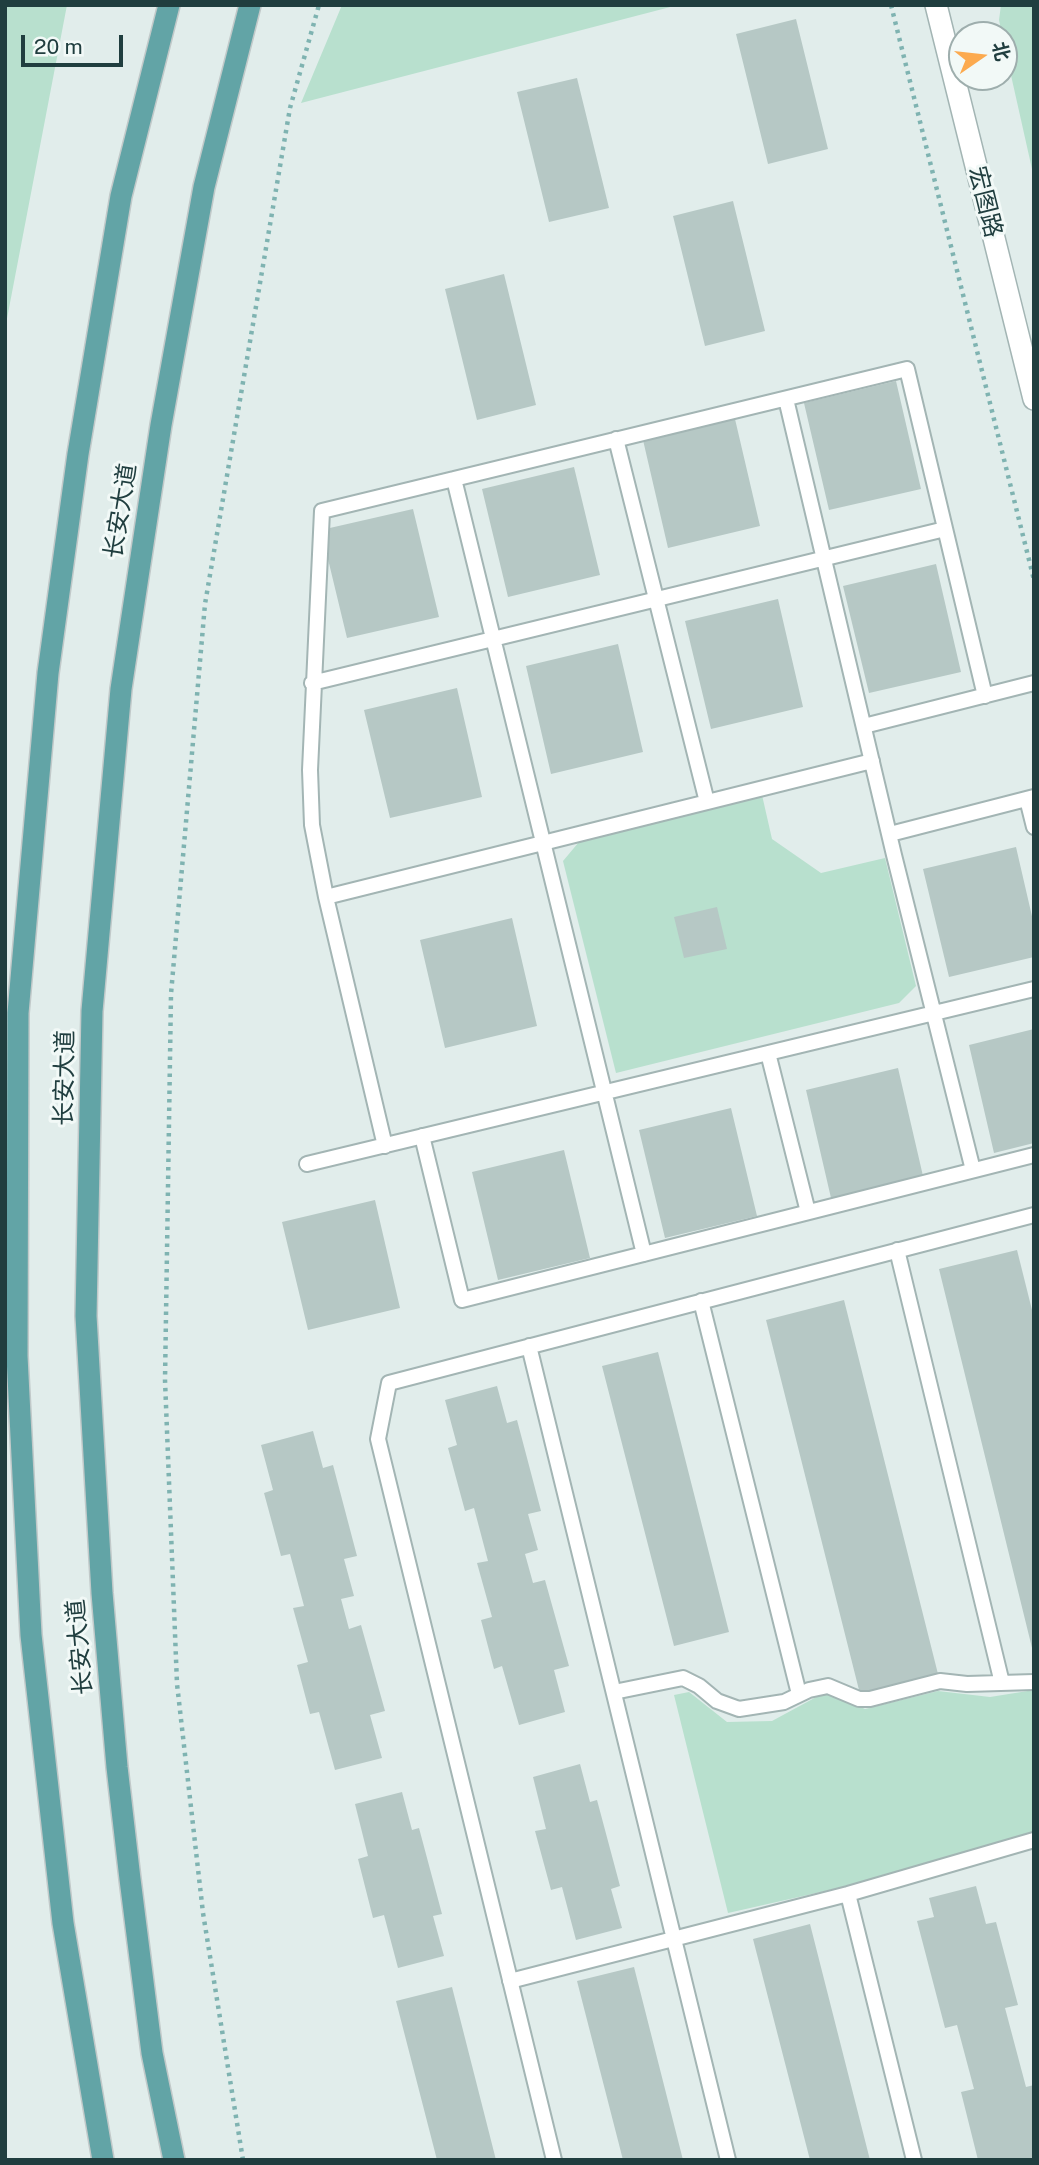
<!DOCTYPE html>
<meta charset="utf-8">
<style>
body{margin:0}
#map{position:relative;width:1039px;height:2165px;overflow:hidden;background:#e1edeb;font-family:"Public Sans","Noto Sans SC",sans-serif}
canvas{display:block}
.frame{position:absolute;inset:0;border:7px solid #203e3f;pointer-events:none}
.north{position:absolute;left:948px;top:21px;width:70px;height:70px;box-sizing:border-box;background:#f2f9f7;border:2px solid #9eaead;border-radius:50%;rotate:76deg;font-size:19px;font-weight:700;line-height:28px;text-align:center;color:#203e3f}
.north::after{content:'';display:block;margin:auto;width:24px;height:32px;background:#fcaa4f;clip-path:polygon(50% 0,100% 100%,50% 72%,0 100%)}
.scale{position:absolute;left:21px;top:35px;width:102px;height:32px;box-sizing:border-box;border:4px solid #203e3f;border-top:0;padding-left:9px;font-size:21px;line-height:24px;white-space:nowrap;color:#203e3f;-webkit-text-stroke:5px #f2f9f7;paint-order:stroke}
</style>
<div id="map">
<canvas width="1039" height="2165"></canvas>
<div class="frame"></div>
<div class="north">北</div>
<div class="scale">20 m</div>
</div>
<script>
const g = document.querySelector('canvas').getContext('2d');
g.lineJoin = 'round';
function fill(path, color) {
  g.fillStyle = color;
  g.fill(path, 'evenodd');
}
function poly(rows) {
  const path = new Path2D();
  for (const r of rows) {
    path.moveTo(r[0], r[1]);
    for (let i = 2; i < r.length; i += 2) path.lineTo(r[i], r[i + 1]);
  }
  return path;
}
function stroke(path, color, width, dash) {
  g.strokeStyle = color;
  g.lineWidth = width;
  g.lineCap = dash ? 'butt' : 'round';
  g.setLineDash(dash || []);
  g.stroke(path);
}
function write(font, color, halo, rows, align = 'center') {
  g.font = font + ' "Public Sans","Noto Sans SC",sans-serif';
  g.lineWidth = 6;
  g.setLineDash([]);
  g.textBaseline = 'middle';
  g.strokeStyle = halo;
  g.fillStyle = color;
  for (const [text, x, y, turn = 0] of rows) {
    g.save();
    g.translate(x, y);
    g.rotate((+turn || 0) * Math.PI / 180);
    g.textAlign = isNaN(turn) ? turn : align;
    if (halo) g.strokeText(text, 0, 0);
    g.fillText(text, 0, 0);
    g.restore();
  }
}
const green = poly([
 [5,5,67,5,5,329],
 [342,5,678,5,301,103],
 [1001,5,1034,5,1034,178,1004,44,1004,35,1002,35,999,20],
 [762,795,772,839,821,873,885,858,916,986,899,1003,616,1073,563,861,584,836],
 [1034,1690,1034,1832,843,1887,728,1913,674,1695,689,1692,727,1722,772,1721,820,1695,835,1695,865,1709,938,1691,990,1697]
]);
const building = poly([
 [796,19,828,149,768,164,736,34],
 [577,78,609,208,549,222,517,92],
 [733,201,765,331,705,346,673,216],
 [504,274,536,405,477,420,445,289],
 [896,381,921,489,829,510,804,403],
 [735,419,760,526,668,548,643,440],
 [574,467,600,575,508,597,482,489],
 [413,509,439,617,347,638,321,530],
 [936,564,961,672,869,693,843,586],
 [778,599,803,707,711,729,685,621],
 [618,644,643,752,551,774,526,666],
 [457,688,482,797,390,818,364,710],
 [1016,847,1034,925,1034,957,949,977,923,869],
 [717,907,727,949,684,958,674,917],
 [512,918,537,1026,445,1048,420,940],
 [1034,1029,1034,1143,994,1153,969,1045],
 [898,1068,923,1176,831,1198,806,1090],
 [731,1108,757,1216,665,1238,639,1130],
 [564,1150,590,1258,498,1280,472,1172],
 [375,1200,400,1308,308,1330,282,1222],
 [1017,1250,1034,1318,1033,1652,939,1269],
 [844,1300,938,1674,860,1694,766,1320],
 [658,1352,729,1632,674,1646,602,1366],
 [497,1386,507,1423,517,1420,541,1511,528,1514,538,1550,525,1554,533,1583,545,1580,569,1666,554,1670,565,1712,519,1725,502,1666,494,1669,481,1620,492,1617,477,1563,488,1561,474,1508,465,1511,448,1448,457,1445,445,1400],
 [313,1431,323,1468,333,1465,357,1556,344,1559,354,1596,341,1599,349,1629,361,1625,385,1711,370,1715,382,1758,335,1770,319,1712,310,1714,297,1665,308,1662,293,1608,304,1606,290,1554,281,1556,264,1493,273,1490,261,1445],
 [580,1764,590,1802,597,1800,620,1886,611,1889,622,1928,576,1940,562,1887,551,1890,535,1831,546,1829,533,1777],
 [402,1792,412,1830,419,1828,442,1914,433,1916,444,1956,398,1968,384,1915,373,1918,358,1859,368,1856,355,1804],
 [976,1886,986,1924,996,1922,1018,2005,1005,2008,1026,2087,1034,2085,1034,2160,978,2160,961,2092,974,2089,957,2025,945,2028,917,1921,934,1917,929,1898],
 [810,1924,870,2160,810,2160,753,1939],
 [634,1967,683,2160,623,2160,577,1981],
 [452,1987,496,2160,437,2160,396,2001]
]);
const path = poly([
 [891,5,1034,580],
 [243,2160,203,1913,177,1684,165,1380,171,994,205,604,290,108,319,5]
]);
const service = poly([
 [786,399,894,855,973,1170],
 [616,439,707,802],
 [312,683,945,529],
 [864,726,1034,683],
 [1027,799,1034,827],
 [890,834,1034,797],
 [326,897,872,761],
 [768,1053,808,1212],
 [422,1136,462,1300,1034,1155],
 [385,1146,326,897,312,825,310,770,322,511,454,479],
 [307,1164,1034,989],
 [897,1250,1002,1683],
 [644,1254,454,479,907,369,985,696],
 [701,1301,799,1694],
 [529,1346,728,2160],
 [614,1692,683,1678,699,1686,717,1701,739,1709,784,1702,809,1690,828,1686,859,1699,870,1699,940,1681,967,1684,1034,1682],
 [848,1894,914,2160],
 [510,1981,848,1894,1034,1840],
 [554,2160,378,1439,389,1383,1034,1215]
]);
const tertiary = poly([
 [936,5,1034,399]
]);
const primary = poly([
 [103,2160,63,1923,31,1635,17,1356,18,1013,48,673,78,454,121,196,169,5],
 [174,2160,152,2053,130,1879,117,1767,102,1593,86,1316,92,1011,121,689,161,425,204,187,250,5]
]);
const streetNames = [
 ["宏图路",985,202,76],
 ["长安大道",121,511,-81],
 ["长安大道",65,1078,-89],
 ["长安大道",80,1647,-95]
];
fill(green, '#b8e0ce');
fill(building, '#b6c8c5');
stroke(service, '#a3b5b4', 18);
stroke(tertiary, '#a3b5b4', 24);
stroke(primary, '#c1c9c9', 24);
stroke(path, '#7fb3b1', 4.5, [3.5, 5]);
stroke(service, '#fff', 14);
stroke(tertiary, '#fff', 21);
stroke(primary, '#62a4a6', 21);
write('24px', '#203e3f', '#f2f9f7', streetNames);
</script>
